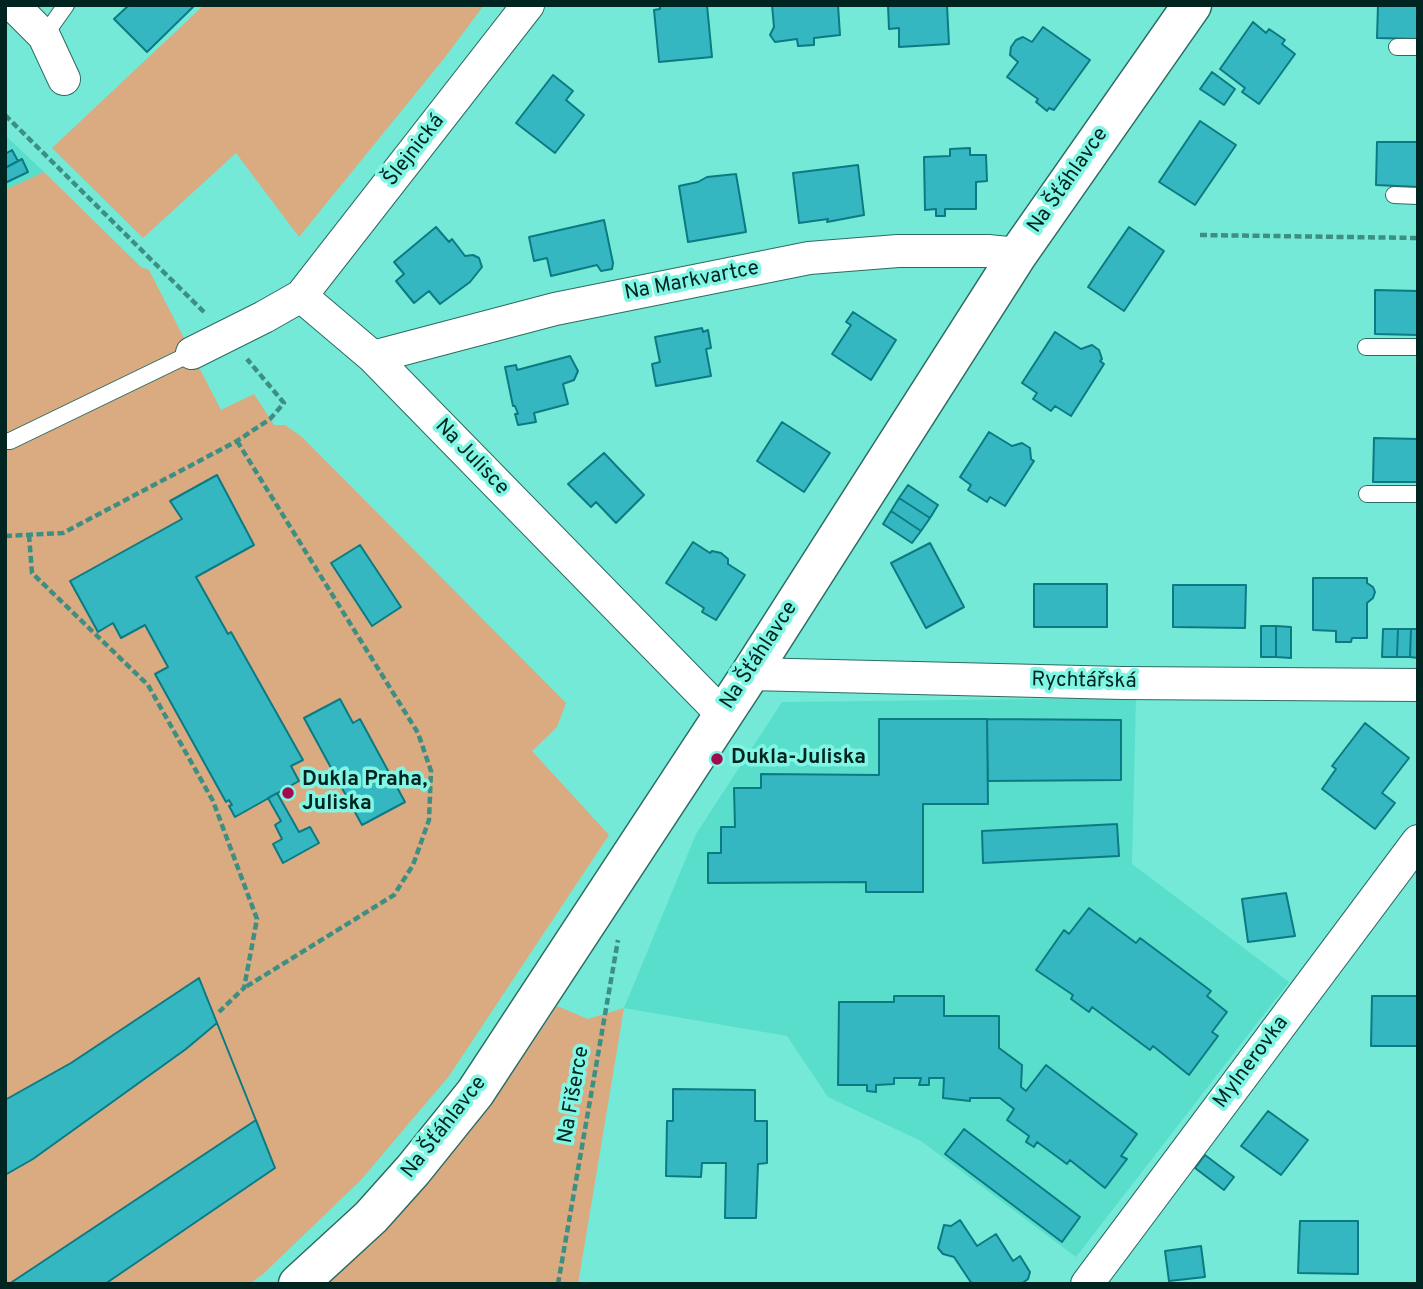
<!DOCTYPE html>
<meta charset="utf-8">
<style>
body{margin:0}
#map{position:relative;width:1423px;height:1289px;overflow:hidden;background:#74e9d7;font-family:Overpass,sans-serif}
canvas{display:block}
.frame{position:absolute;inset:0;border:7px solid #002520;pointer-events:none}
</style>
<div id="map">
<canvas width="1423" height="1289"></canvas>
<div class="frame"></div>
</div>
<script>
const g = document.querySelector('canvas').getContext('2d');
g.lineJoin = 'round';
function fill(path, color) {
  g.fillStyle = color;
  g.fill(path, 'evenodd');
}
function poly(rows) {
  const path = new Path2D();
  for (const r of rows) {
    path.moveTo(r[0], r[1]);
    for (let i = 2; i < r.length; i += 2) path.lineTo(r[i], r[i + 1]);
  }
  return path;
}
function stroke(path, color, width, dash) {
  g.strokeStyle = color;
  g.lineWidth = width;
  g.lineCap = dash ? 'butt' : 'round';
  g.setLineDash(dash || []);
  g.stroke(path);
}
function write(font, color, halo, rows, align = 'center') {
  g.font = font + ' Overpass,sans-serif';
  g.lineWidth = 7;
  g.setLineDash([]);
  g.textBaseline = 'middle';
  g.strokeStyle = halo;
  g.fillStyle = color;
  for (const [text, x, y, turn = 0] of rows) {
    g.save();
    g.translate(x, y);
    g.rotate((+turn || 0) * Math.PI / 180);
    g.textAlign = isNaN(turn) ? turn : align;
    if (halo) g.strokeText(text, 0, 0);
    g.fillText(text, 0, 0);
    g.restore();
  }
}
const built = poly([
 [5,135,44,172,5,190],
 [1136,698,1132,864,1289,982,1076,1257,921,1141,828,1097,787,1036,624,1008,696,834,782,702]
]);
const green = poly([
 [204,5,484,5,446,56,299,237,236,153,143,238,52,148],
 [44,172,141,267,149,270,221,410,254,394,274,425,285,425,302,437,566,703,557,727,532,751,609,835,449,1076,360,1181,262,1275,249,1284,5,1284,5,190],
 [557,1006,588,1019,624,1008,578,1284,328,1284,385,1230,428,1183,491,1105]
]);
const building = poly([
 [129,5,195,5,147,52,114,19,129,5],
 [660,5,707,5,712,57,659,62,654,10,660,9,660,5],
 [772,5,838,5,840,35,814,38,814,45,798,46,797,39,775,42,770,35,774,27,772,5],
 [888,5,947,5,949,44,899,47,899,28,889,29,888,5],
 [1378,5,1418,5,1418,39,1377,38,1378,5],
 [1253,22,1266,33,1269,29,1285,40,1282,44,1295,54,1259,104,1242,92,1245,88,1220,69,1253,22],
 [1043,27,1090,60,1054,110,1049,108,1047,111,1036,102,1038,99,1007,77,1018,62,1010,55,1011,47,1016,40,1023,37,1032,42,1043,27],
 [1212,72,1235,89,1224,105,1200,89,1212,72],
 [553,75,573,91,566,100,584,115,555,153,516,123,553,75],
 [1200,121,1236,145,1195,205,1159,182,1200,121],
 [1377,142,1418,142,1418,187,1376,185,1377,142],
 [970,148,970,155,986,155,987,181,976,182,976,209,945,209,945,216,936,216,936,209,925,210,924,157,950,156,950,149,970,148],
 [12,150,18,161,5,168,5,154,12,150],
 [22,159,28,172,5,183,5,168,22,159],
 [858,165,864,215,827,222,828,219,799,223,793,173,858,165],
 [736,174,746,232,688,242,679,186,698,182,707,177,736,174],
 [604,220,613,263,612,269,601,271,597,265,551,276,547,258,534,261,529,237,604,220],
 [436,227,449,242,452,239,465,256,473,255,479,258,482,267,470,282,440,304,429,291,414,303,396,281,404,274,394,262,436,227],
 [1129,227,1164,251,1124,311,1088,287,1129,227],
 [1375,290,1418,291,1418,335,1375,334,1375,290],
 [853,312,896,340,871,380,832,354,851,325,846,322,853,312],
 [702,328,703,332,708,330,711,348,706,349,711,376,656,386,652,364,660,362,655,337,702,328],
 [1055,332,1081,349,1092,345,1099,350,1102,359,1100,361,1104,364,1071,416,1055,406,1051,411,1033,399,1037,393,1022,383,1055,332],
 [570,356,578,371,574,380,563,384,568,404,534,413,536,422,518,425,515,414,518,414,515,406,513,406,505,367,516,365,517,370,570,356],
 [782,422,830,453,804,492,757,461,782,422],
 [989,432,1012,446,1022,443,1030,448,1031,459,1034,461,1005,506,990,497,987,502,968,490,971,485,960,477,989,432],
 [1374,438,1418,439,1418,482,1373,482,1374,438],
 [604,453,644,495,616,523,596,502,591,507,568,484,604,453],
 [217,475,254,545,196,577,228,634,231,632,303,760,291,766,299,781,235,817,229,806,232,805,229,800,226,802,155,674,168,667,145,625,121,638,113,623,98,632,70,581,182,519,170,501,217,475],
 [908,485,938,505,930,518,899,498,908,485],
 [899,498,930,518,921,531,891,511,899,498],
 [891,511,921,531,912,543,883,524,891,511],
 [693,542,710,553,712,551,721,553,728,559,728,564,745,575,716,620,702,612,704,608,666,583,693,542],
 [930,543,964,607,926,628,891,563,930,543],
 [360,545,401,607,372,626,331,563,360,545],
 [1313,578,1367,578,1367,583,1373,587,1375,592,1373,598,1367,603,1367,638,1352,638,1351,642,1336,642,1336,631,1313,630,1313,578],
 [1034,584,1107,584,1107,627,1034,627,1034,584],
 [1173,585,1246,585,1245,628,1173,627,1173,585],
 [1261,626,1276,626,1276,657,1261,657,1261,626],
 [1276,626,1291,627,1291,658,1276,657,1276,626],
 [1383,629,1398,629,1397,657,1382,657,1383,629],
 [1398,629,1411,629,1410,657,1397,657,1398,629],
 [1411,629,1418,629,1418,658,1410,657,1411,629],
 [340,699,353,723,360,719,405,802,362,825,304,718,340,699],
 [879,719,987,719,988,804,923,804,923,892,866,892,866,882,708,883,708,853,721,853,721,827,735,827,734,788,761,788,761,774,879,775,879,719],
 [987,719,1121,720,1121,780,988,781,987,719],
 [1365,723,1409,758,1382,793,1395,803,1375,829,1322,789,1336,769,1332,766,1365,723],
 [277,793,299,832,310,827,319,843,283,863,273,844,282,839,275,825,281,821,268,798,277,793],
 [1117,824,1119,856,983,863,982,831,1117,824],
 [1286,893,1295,936,1248,942,1242,899,1286,893],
 [1089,908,1136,943,1140,938,1211,991,1207,996,1227,1012,1212,1032,1218,1036,1189,1075,1153,1046,1150,1050,1092,1007,1089,1012,1071,999,1073,995,1036,970,1064,930,1069,934,1089,908],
 [199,978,275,1168,105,1284,5,1284,5,1100,71,1063,199,978],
 [894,996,944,996,944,1016,999,1016,999,1048,1022,1065,1021,1087,1026,1091,1046,1065,1137,1134,1121,1156,1127,1159,1105,1188,1070,1160,1067,1164,1037,1142,1034,1147,1026,1142,1029,1136,1007,1120,1014,1109,1000,1098,970,1098,970,1101,943,1098,944,1078,929,1078,929,1085,919,1085,921,1078,894,1078,894,1084,876,1085,876,1092,867,1091,867,1085,838,1085,839,1002,894,1002,894,996],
 [1372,996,1418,996,1418,1046,1371,1046,1372,996],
 [217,1023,275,1168,105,1284,5,1284,5,1175,33,1159,186,1049,217,1023],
 [673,1089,755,1090,755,1121,767,1121,767,1163,758,1164,756,1218,725,1218,726,1163,702,1163,701,1177,666,1176,667,1121,673,1121,673,1089],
 [1268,1111,1308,1140,1281,1175,1241,1146,1268,1111],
 [256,1120,275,1168,105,1284,9,1284,256,1120],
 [964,1129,1080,1217,1062,1242,945,1154,964,1129],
 [1205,1155,1234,1177,1224,1190,1195,1168,1205,1155],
 [960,1220,977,1246,996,1234,1013,1261,1020,1256,1030,1272,1028,1279,1021,1284,972,1284,954,1257,943,1254,938,1248,944,1225,951,1226,960,1220],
 [1300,1221,1358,1221,1358,1274,1298,1273,1300,1221],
 [1201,1246,1205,1277,1169,1281,1165,1251,1201,1246]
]);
const path = poly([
 [5,115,206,314],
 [1200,235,1418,238],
 [237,441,418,733,431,771,429,820,413,865,394,895,244,988],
 [29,535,32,573,148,685,213,801,257,919,244,988,219,1012],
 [5,536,63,533,237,441,270,419,284,403,247,359],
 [558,1284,618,940]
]);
const lane = poly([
 [44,36,66,5],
 [1397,47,1418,47],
 [1394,195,1418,196],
 [1366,347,1418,347],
 [5,441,10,441,192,353],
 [1367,494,1418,494]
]);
const street = poly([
 [13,5,44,36,64,79],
 [301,296,373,357,722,714],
 [192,353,264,317,301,296,528,5],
 [373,357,555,309,809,258,898,251,988,251,1018,254],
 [750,674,1122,683,1418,685],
 [1087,1284,1418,841]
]);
const secondary = poly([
 [298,1284,371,1217,413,1170,475,1093,750,674,1018,254,1192,5]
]);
const markers = [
 [717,759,7,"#a00a4f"],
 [288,793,7,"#a00a4f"]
];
const streetNames = [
 ["Šlejnická",415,151,-52],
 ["Na Šťáhlavce",1069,181,-55],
 ["Na Markvartce",692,282,-11],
 ["Na Julisce",471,458,46],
 ["Na Šťáhlavce",760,656,-57],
 ["Rychtářská",1084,682,1],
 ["Mylnerovka",1252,1063,-53],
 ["Na Fišerce",575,1095,-80],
 ["Na Šťáhlavce",445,1128,-52]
];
const poiNames = [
 ["Dukla-Juliska",731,759],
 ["Dukla Praha,",302,781],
 ["Juliska",302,805]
];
fill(built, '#58decb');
fill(green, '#daaa80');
fill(building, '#34b7c1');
stroke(building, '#0c7a82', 2);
stroke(lane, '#2d6b62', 18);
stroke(street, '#2d6b62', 34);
stroke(secondary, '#2d6b62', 41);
stroke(path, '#3e8f83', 4.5, [7, 3.5]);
stroke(lane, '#fff', 16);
stroke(street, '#fff', 32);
stroke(secondary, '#fff', 38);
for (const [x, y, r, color] of markers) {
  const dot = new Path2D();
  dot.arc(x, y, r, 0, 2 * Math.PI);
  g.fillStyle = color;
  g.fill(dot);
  stroke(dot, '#82f6e4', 2.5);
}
write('21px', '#002520', '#82f6e4', streetNames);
write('bold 21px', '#002520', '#82f6e4', poiNames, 'left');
</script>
